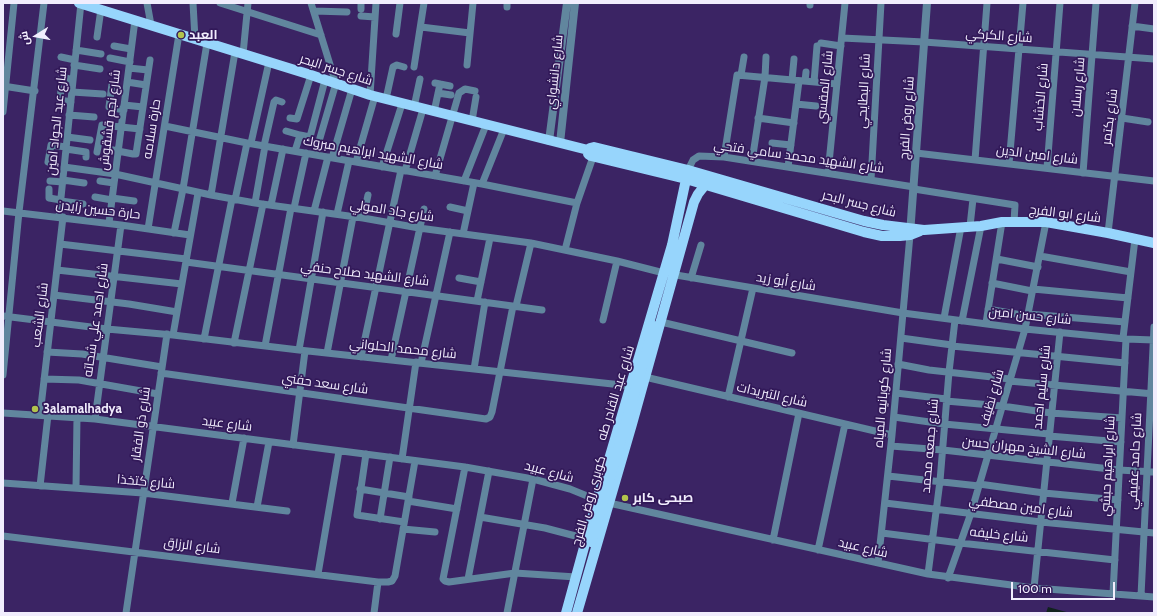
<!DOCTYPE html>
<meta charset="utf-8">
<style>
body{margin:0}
#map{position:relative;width:1157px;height:616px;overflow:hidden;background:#3b2464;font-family:Cabin,Cairo,sans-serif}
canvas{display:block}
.frame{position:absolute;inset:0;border:4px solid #f1edfd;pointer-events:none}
.north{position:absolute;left:16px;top:16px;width:40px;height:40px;-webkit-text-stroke:3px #321959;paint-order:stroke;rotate:259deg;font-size:11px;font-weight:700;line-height:16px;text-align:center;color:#f1edfd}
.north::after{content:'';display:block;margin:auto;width:14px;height:18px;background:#f1edfd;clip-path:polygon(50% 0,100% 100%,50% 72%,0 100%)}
.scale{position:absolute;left:1011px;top:582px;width:104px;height:18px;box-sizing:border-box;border:2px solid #f1edfd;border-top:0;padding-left:5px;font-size:12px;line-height:14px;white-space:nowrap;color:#f1edfd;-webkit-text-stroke:3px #321959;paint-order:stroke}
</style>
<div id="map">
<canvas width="1157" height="616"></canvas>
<div class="frame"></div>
<div class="north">ش</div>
<div class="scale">100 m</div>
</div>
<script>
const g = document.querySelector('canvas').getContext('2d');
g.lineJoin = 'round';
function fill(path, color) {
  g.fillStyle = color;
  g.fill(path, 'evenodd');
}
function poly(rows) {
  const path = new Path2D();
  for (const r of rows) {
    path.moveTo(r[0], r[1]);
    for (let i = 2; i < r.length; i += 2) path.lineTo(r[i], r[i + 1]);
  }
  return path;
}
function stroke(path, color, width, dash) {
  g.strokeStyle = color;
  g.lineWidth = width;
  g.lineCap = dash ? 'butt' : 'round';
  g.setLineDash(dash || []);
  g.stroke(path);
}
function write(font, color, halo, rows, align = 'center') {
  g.font = font + ' Cabin,Cairo,sans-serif';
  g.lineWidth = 3.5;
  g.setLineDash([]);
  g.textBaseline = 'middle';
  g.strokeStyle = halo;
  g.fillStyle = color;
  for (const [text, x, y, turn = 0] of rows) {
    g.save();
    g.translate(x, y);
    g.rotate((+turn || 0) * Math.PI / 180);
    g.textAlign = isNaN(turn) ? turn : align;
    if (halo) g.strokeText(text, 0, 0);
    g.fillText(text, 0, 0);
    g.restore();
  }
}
const water = poly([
 [1048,607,1070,613,1046,613]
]);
const minor = poly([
 [147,3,151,25],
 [193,3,195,39],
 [220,3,321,35],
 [311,3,336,84],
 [810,5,810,3],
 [507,7,507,3],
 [361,9,361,3],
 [314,11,347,12],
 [361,16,375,17],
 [1132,26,1154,29],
 [421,27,470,33],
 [396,34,400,3],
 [97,37,101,9],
 [842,38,924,42,1154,59],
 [821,43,841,46],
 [114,46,131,49],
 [76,50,101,54],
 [243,54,248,3],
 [61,57,75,60],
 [110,58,130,62],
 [74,65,100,69],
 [467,65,473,3],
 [414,67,424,3],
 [129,68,148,70],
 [741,75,744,57],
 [62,77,73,80],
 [792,80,794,59],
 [805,81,806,72],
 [127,82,146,85],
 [814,82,817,46],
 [435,83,450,86],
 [112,84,109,107,124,110],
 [3,86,35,91],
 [61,89,60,100,71,102],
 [72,92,103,94],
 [438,93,451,95],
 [370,95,376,3],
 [386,99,393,67,397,65,404,67],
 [796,104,816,106],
 [124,105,143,107],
 [414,107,420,79],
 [3,112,14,3],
 [434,112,440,84],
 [69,115,94,117],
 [290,118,297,119,311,75],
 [758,118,794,123],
 [1122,118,1148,122],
 [472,121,476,97],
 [165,126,247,143,482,184,577,203],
 [286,131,300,135],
 [67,137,90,140],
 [251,143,269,62],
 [772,143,791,145],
 [264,146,274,102,276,100,282,102],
 [66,149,86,152,86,157],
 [108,149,133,154,136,154,150,60],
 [295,151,300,135,310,137,325,80],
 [97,152,102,125,140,129],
 [916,153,1154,181],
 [315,155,336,83],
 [724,157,737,75,837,84],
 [332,158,352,89],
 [975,160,987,3],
 [752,161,765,77,766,57],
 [48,162,51,145,66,147],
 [356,162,375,96],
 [1009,164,1023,3],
 [64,167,115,174,211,195,255,203,363,218,419,228,531,243,617,261,664,273,903,313,1025,329,1126,339,1154,340],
 [382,167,402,104],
 [788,167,799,81],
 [1047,168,1060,3],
 [688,170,693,160,699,156,724,157,914,187],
 [405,171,423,109],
 [828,173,845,3],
 [1083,173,1096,3],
 [435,176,459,93,465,89,475,91],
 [63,180,84,183],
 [871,180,881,3],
 [50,181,63,182],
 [100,181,114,183],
 [464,181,486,125],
 [482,184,504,129],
 [49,189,49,198,61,200],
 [914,189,1015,205,1014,222],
 [211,195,235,52],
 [95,197,112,200],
 [112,198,134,201],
 [235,200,247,143],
 [61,201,83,204],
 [255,203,265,146],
 [271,205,283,149],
 [450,207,468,211],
 [294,208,306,153],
 [3,211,121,225,190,235],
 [314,211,328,157],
 [337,214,349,161],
 [59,217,81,3],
 [363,218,368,195],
 [109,223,135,20],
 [970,226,973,199],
 [148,229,179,34],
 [174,233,183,189,207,43],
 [1108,233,1135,3],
 [463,234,474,183],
 [60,244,186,259],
 [565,250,577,203,593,157],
 [1040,256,1131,272],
 [997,259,1038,267],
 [186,262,542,310],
 [57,270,182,284],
 [459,278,481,282],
 [691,278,701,245],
 [992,283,1032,291],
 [1033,289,1128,298],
 [54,295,129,304,177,312],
 [477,301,490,238],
 [516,306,531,243],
 [988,309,1027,316],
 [1028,314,1125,322],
 [3,316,107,329,173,335,299,350,631,386],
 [944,318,961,227],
 [603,320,617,261],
 [962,321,981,226],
 [661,322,792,353],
 [986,323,1002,222],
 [173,335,198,193],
 [901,338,952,345],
 [1123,338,1135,239],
 [204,339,232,199],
 [234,343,263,204],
 [265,346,291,208],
 [952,346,1125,363],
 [299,350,323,212],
 [47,352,82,354,162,367],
 [327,353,353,217],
 [361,357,401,170],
 [391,360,424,209],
 [421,363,450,232],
 [898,364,929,370,1010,379],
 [474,369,485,302],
 [161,373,486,419,490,417,492,412,513,306],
 [3,375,19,212,44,3],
 [645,377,892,435],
 [44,379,79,380,158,394],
 [1009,381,1154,394],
 [896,393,946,399],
 [728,397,753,288],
 [946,401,1002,406,1051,413,1122,418],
 [3,413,95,419,465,467,533,479,570,489,597,500,609,503,928,574,1034,588,1154,597],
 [40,415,63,217],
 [894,417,944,424,1049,434],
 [95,419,121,225],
 [1049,436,1121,442],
 [293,445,305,351],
 [891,446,943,450,1119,470,1154,472],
 [366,454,357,515,404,522],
 [402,459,416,362],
 [465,467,443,579,445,581,449,582,515,573,576,577],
 [888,476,979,486],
 [3,483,143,493,287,511],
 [979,484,1044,493,1118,500],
 [40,486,48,415],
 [76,488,77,417],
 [360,489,409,497],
 [408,501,457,509],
 [232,503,244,438],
 [885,503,1041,522,1154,533],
 [257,507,269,442],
 [480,517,545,528,587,539],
 [380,519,390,457],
 [403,529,435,532],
 [882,533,960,543,1115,560],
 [3,536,378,582,388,582,392,581,395,576,415,461],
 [773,540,799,413],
 [818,550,845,424],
 [878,563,892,435,910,235],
 [318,574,339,451],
 [928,574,940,481,949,372,955,320],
 [948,578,971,513,1025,329,1046,222],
 [468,579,489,471],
 [1034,588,1060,332],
 [1113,594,1126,339],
 [1141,596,1154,327],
 [126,613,167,334],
 [374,613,378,582],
 [507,613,533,479]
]);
const tertiary = poly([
 [549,141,567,3],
 [560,143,575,3],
 [910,234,927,3]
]);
const primary = poly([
 [79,3,311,75,370,95,588,150],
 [588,150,590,148,594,147,688,170,864,221,883,225,924,230,981,226,1002,222,1046,222,1108,233,1154,243],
 [588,150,588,154,591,156,686,179,864,232,882,236,900,236,910,235,920,231],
 [566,613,597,500,672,245,688,170],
 [577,613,632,424,694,202,698,194,706,184]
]);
const primaryBridge = poly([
 [591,542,654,326]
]);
const markers = [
 [181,35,4,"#b2c34c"],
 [35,409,4,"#b2c34c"],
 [625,498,4,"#b2c34c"]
];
const poiNames = [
 ["العبد",189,35],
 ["3alamalhadya",43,409],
 ["صبحى كابر",633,498]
];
const streetNames = [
 ["شارع الكركي",999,36,4],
 ["شارع جسر البحر",336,70,18],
 ["شارع دانشواي",555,72,-84],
 ["شارع المقسي",825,87,-84],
 ["شارع رسلان",1078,87,-85],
 ["شارع البطايحي",864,91,-87],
 ["شارع الخشاب",1041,97,-85],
 ["شارع بكتمر",1110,117,-83],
 ["شارع روض الفرج",907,118,-86],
 ["شارع نجم قشقوش",110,120,-83],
 ["شارع عبد الجواد امين",57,121,-84],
 ["حارة سلامه",152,129,-81],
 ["شارع الشهيد ابراهيم مبروك",373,153,10],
 ["شارع امين الدين",1037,155,7],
 ["شارع الشهيد محمد سامي فتحي",799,157,8],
 ["شارع جسر البحر",859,204,14],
 ["حارة حسين زايدن",98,210,7],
 ["شارع جاد المولي",392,211,9],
 ["شارع ابو الفرج",1065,214,7],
 ["شارع الشهيد صلاح حنفي",365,274,7],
 ["شارع أبو زيد",786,282,9],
 ["شارع الشعب",40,315,-83],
 ["شارع حسن امين",1030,316,6],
 ["شارع احمد علي شحاته",96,320,-82],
 ["شارع محمد الحلواني",403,349,6],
 ["شارع سعد حفني",325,384,8],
 ["شارع سليم احمد",1042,387,-84],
 ["شارع عبد القادر طه",616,393,-73],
 ["شارع التبريدات",772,395,13],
 ["شارع كوبانيه المياه",883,398,-85],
 ["شارع نظيف",992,398,-74],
 ["شارع ذو الفقار",141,424,-82],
 ["شارع عبيد",227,424,7],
 ["شارع جمعه محمد",930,446,-85],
 ["شارع الشيخ مهران حسن",1024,448,6],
 ["شارع حامد عفيفي",1135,461,-87],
 ["شارع ابراهيم حبشي",1108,466,-87],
 ["شارع عبيد",549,472,15],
 ["شارع كتخذا",146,482,5],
 ["كوبرى روض الفرج",589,501,-74],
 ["شارع امين مصطفي",1021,507,7],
 ["شارع خليفه",999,535,6],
 ["شارع الرزاق",192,546,7],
 ["شارع عبيد",863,548,13]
];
fill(water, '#11221e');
stroke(minor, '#61869e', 7);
stroke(tertiary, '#61869e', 8);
stroke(primary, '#97d5fc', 10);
stroke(primaryBridge, '#97d5fc', 10);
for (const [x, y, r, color] of markers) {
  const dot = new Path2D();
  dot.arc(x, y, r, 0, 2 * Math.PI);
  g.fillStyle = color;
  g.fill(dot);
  stroke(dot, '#321959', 1.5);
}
write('bold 13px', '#f1edfd', '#321959', poiNames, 'left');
write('13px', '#f1edfd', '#321959', streetNames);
</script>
